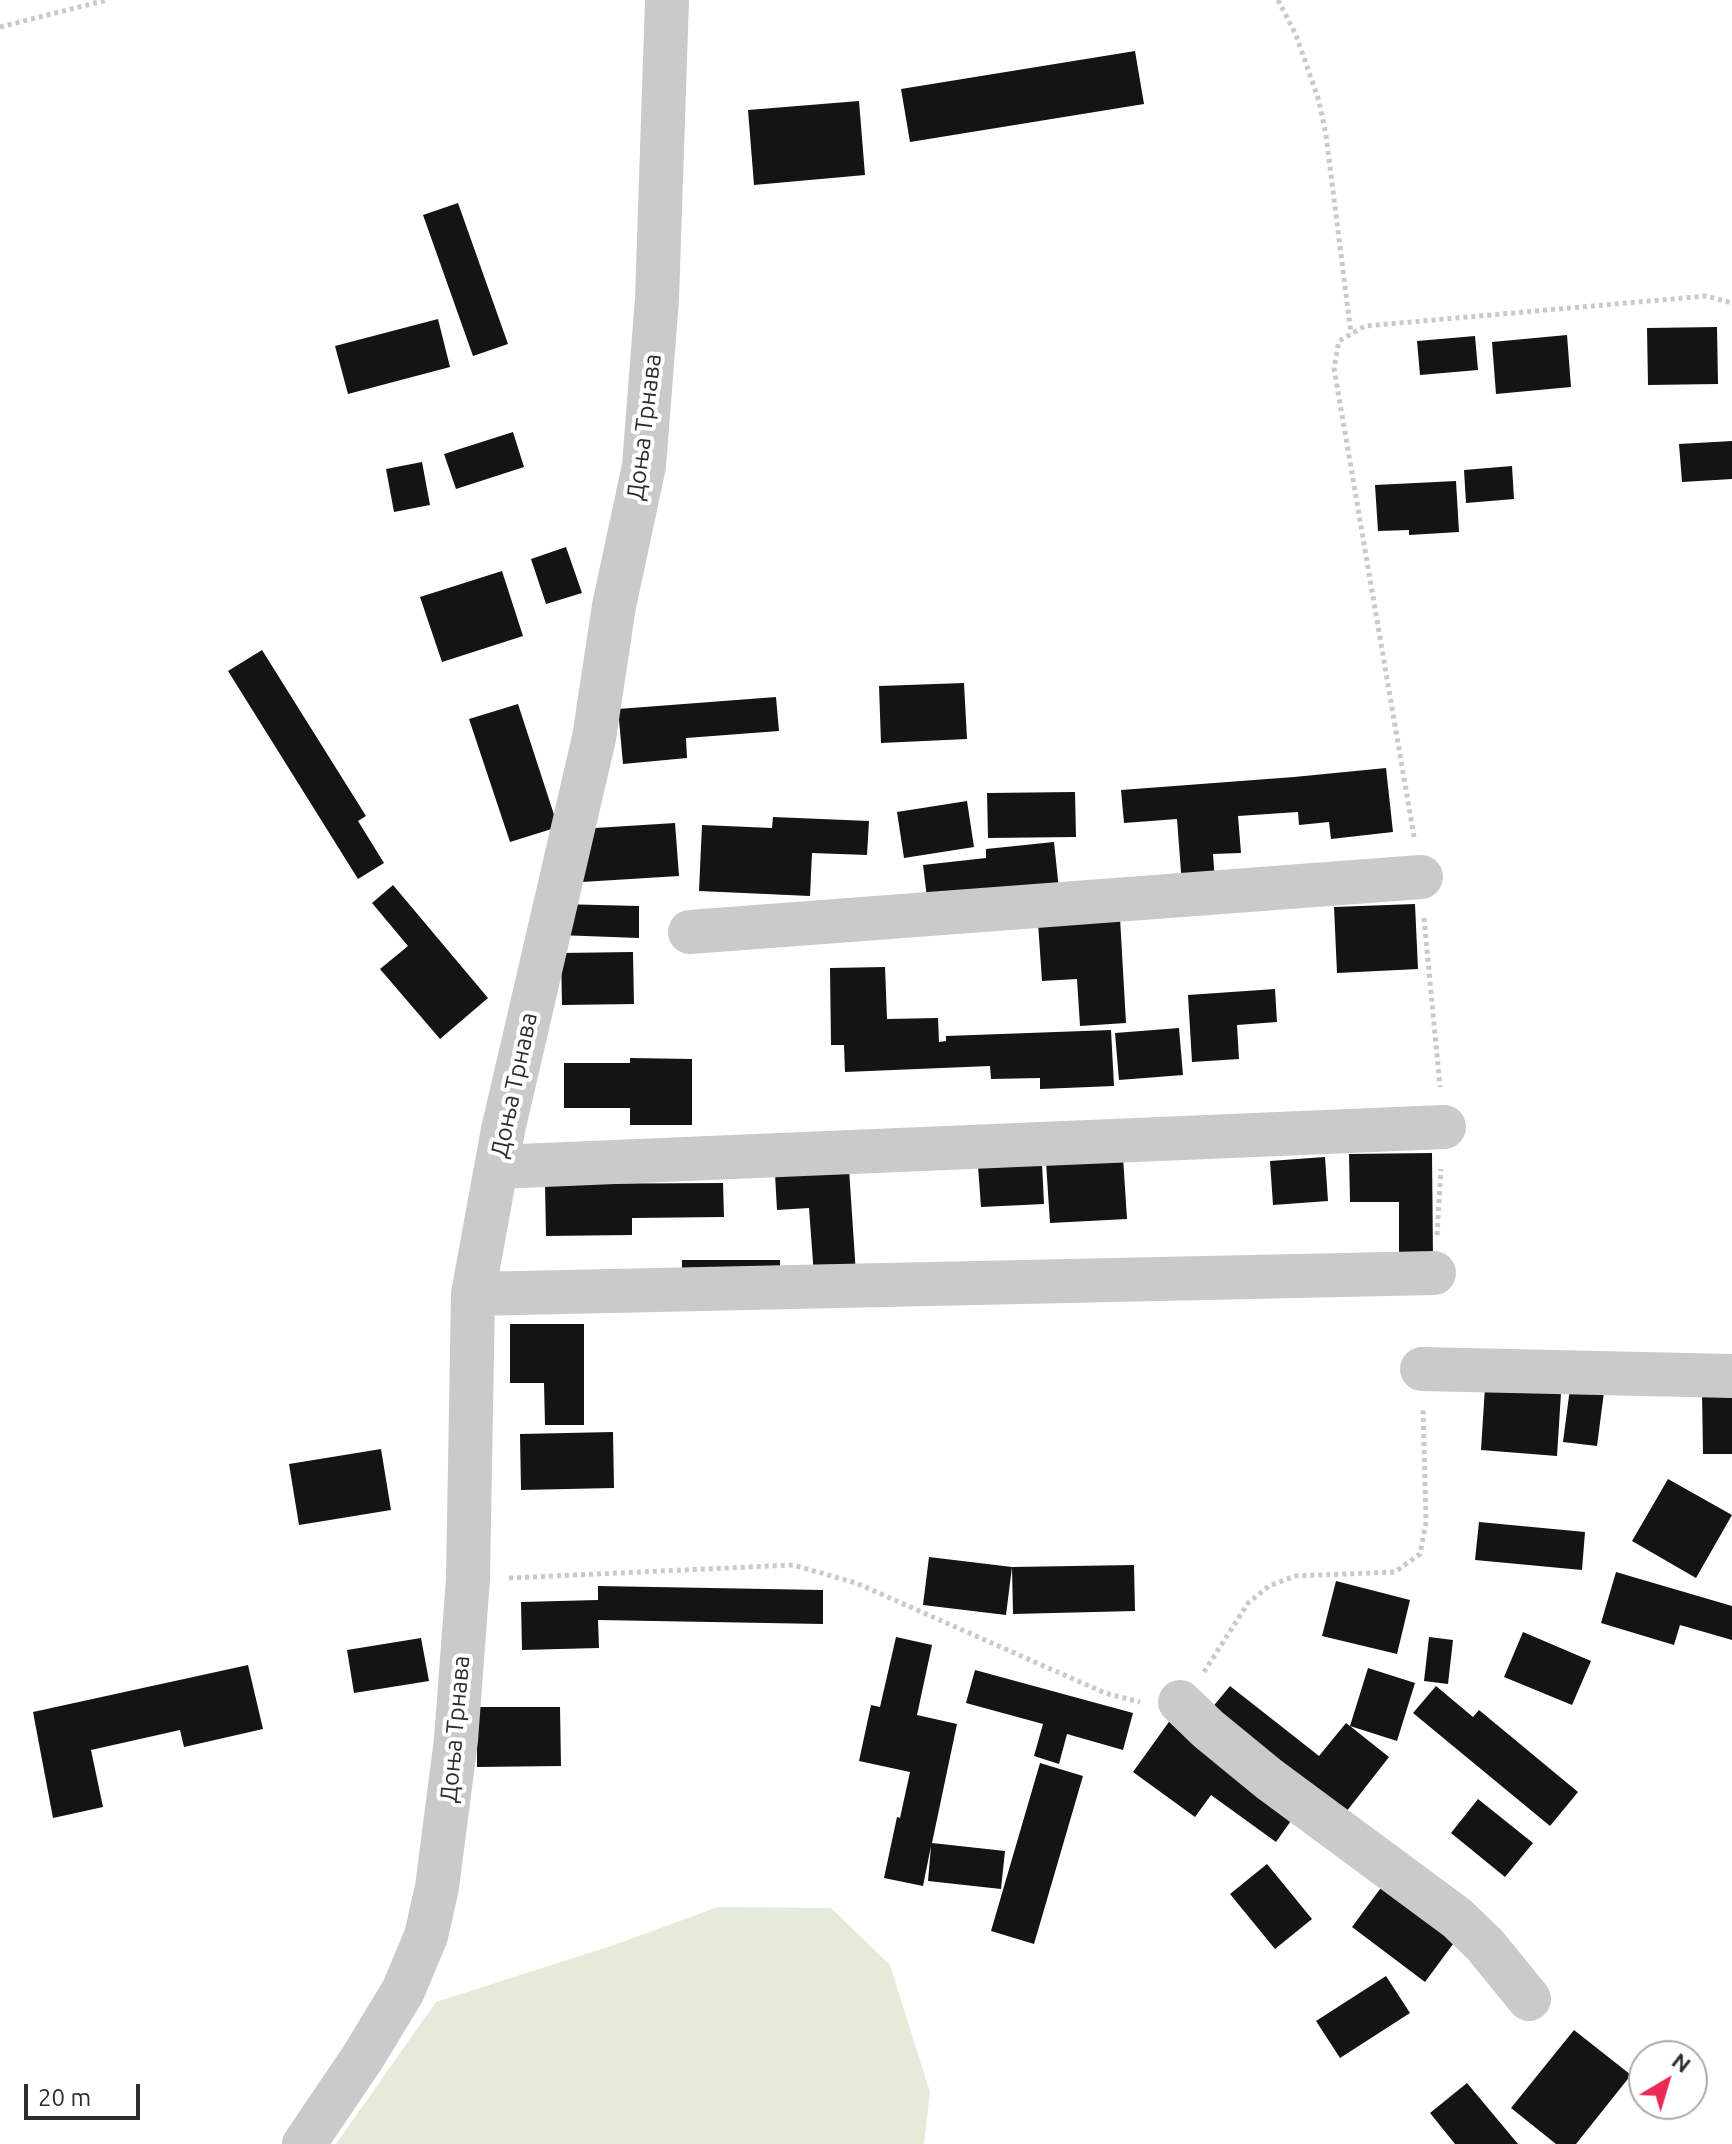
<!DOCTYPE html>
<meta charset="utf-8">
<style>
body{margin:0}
#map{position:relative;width:1732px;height:2144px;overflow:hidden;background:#fff;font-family:Ubuntu,sans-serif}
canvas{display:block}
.north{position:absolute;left:1628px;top:2040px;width:80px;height:80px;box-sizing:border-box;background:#fff;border:2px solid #ababab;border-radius:50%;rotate:38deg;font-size:22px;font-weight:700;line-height:32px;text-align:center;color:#2d2d2d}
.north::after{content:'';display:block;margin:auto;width:28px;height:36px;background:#e82a55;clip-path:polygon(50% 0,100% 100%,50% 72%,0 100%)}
.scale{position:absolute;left:24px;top:2084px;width:116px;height:36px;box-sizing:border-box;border:4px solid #2d2d2d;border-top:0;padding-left:10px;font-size:24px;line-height:28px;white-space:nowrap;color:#2d2d2d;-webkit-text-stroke:6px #fff;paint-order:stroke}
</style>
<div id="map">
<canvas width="1732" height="2144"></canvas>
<div class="north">N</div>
<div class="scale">20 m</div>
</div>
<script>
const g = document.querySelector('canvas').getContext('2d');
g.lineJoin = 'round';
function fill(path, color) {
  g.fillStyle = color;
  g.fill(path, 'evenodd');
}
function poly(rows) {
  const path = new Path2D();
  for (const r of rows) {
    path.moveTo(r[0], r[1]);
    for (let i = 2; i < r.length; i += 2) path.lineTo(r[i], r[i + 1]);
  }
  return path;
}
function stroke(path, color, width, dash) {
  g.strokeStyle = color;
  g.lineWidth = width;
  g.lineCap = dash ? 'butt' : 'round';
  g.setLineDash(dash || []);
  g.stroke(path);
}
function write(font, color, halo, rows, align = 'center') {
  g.font = font + ' Ubuntu,sans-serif';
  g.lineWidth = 8;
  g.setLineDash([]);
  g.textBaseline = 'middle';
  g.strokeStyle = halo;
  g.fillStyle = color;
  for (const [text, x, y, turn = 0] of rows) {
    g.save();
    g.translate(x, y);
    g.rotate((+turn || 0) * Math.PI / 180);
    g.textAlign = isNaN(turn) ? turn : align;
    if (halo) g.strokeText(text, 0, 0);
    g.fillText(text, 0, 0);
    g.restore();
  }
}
const green = poly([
 [718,1907,831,1908,890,1965,930,2092,924,2144,336,2144,436,2002,614,1945]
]);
const building = poly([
 [1135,51,1144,104,910,142,901,89],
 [859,101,865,175,754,185,748,110],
 [458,203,508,344,473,356,423,215],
 [438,319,450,367,348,394,335,346],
 [1717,327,1718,384,1648,385,1647,328],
 [1567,335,1571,387,1496,394,1492,342],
 [1475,336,1478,370,1420,375,1417,341],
 [513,432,524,467,456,489,444,454],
 [1732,441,1732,479,1682,482,1679,444],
 [422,462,430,505,394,512,386,469],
 [1512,466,1514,499,1466,503,1464,470],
 [1456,481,1459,532,1409,535,1409,530,1378,531,1375,485],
 [566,547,582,593,546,604,531,559],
 [502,571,523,636,442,662,420,597],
 [262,650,366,816,358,821,384,863,358,879,228,671],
 [964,683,967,739,881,743,879,686],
 [776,697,779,731,686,738,687,758,623,764,618,709],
 [518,704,558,827,510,842,469,719],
 [1386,768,1393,832,1331,839,1329,822,1299,825,1298,812,1238,816,1241,853,1213,854,1215,882,1182,885,1177,819,1124,823,1121,790,1294,777],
 [1075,792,1076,837,988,838,987,793],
 [967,801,974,847,904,858,897,812],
 [773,817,869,821,867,855,812,853,810,896,699,891,702,825,772,828],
 [675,823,679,876,582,882,579,829],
 [1054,842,1060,899,929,914,923,865,986,858,986,849],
 [393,885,488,998,440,1039,380,969,408,946,372,903],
 [558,904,639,906,639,938,558,935],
 [1415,904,1418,969,1337,973,1334,907],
 [1120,918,1126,1023,1080,1026,1077,979,1042,981,1038,923],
 [633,952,634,1004,562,1005,561,953],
 [885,967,887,1019,938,1018,939,1042,946,1041,946,1036,1111,1030,1114,1086,1040,1089,1040,1078,991,1079,990,1066,845,1072,844,1045,831,1045,830,968],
 [1275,989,1277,1022,1237,1025,1239,1059,1192,1062,1188,995],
 [1179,1028,1183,1075,1119,1080,1115,1033],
 [630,1058,692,1059,692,1125,630,1125,630,1108,564,1108,564,1063,630,1063],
 [1432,1153,1433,1260,1399,1260,1399,1202,1350,1202,1349,1154],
 [1123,1157,1127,1219,1050,1223,1046,1162],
 [1325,1157,1328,1201,1273,1205,1270,1161],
 [1042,1163,1044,1204,981,1207,978,1166],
 [849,1169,856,1274,814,1276,809,1208,777,1210,775,1174],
 [723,1183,724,1217,632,1218,632,1235,546,1236,545,1184],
 [682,1260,780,1260,780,1284,682,1284],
 [510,1324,584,1324,584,1425,545,1425,544,1383,510,1383],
 [1485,1387,1561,1393,1557,1456,1481,1450],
 [1570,1388,1604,1392,1597,1446,1563,1442],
 [1702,1392,1732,1392,1732,1454,1703,1454],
 [613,1432,614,1488,521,1490,520,1434],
 [381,1449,391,1510,299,1525,289,1464],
 [1668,1479,1732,1515,1696,1578,1632,1541],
 [1479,1522,1585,1532,1582,1570,1475,1560],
 [929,1557,1012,1567,1006,1615,923,1605],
 [1134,1565,1135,1611,1013,1614,1012,1567],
 [1616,1572,1732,1606,1732,1640,1680,1625,1674,1645,1601,1623],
 [1336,1581,1410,1600,1397,1654,1322,1636],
 [598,1586,823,1590,823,1624,598,1620,599,1648,522,1650,521,1602,598,1600],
 [1523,1632,1591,1661,1572,1705,1504,1677],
 [896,1637,932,1645,917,1715,957,1724,932,1843,1005,1851,1001,1889,928,1881,931,1846,923,1886,884,1878,897,1817,900,1818,910,1772,859,1761,871,1705,880,1707],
 [1429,1637,1453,1640,1448,1684,1424,1681],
 [421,1638,429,1681,354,1693,347,1650],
 [248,1665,263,1729,184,1747,180,1730,91,1750,103,1807,53,1818,33,1712],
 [1368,1668,1415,1683,1397,1741,1350,1726,1389,1757,1339,1821,1206,1715,1230,1686,1319,1756,1346,1723,1350,1726],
 [975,1670,1133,1713,1123,1750,1067,1734,1059,1764,1034,1756,1043,1724,966,1703],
 [1436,1686,1473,1717,1479,1710,1578,1792,1550,1826,1413,1713],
 [477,1707,560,1707,561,1766,477,1767],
 [1171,1719,1298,1811,1276,1842,1211,1795,1195,1817,1133,1772],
 [1040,1763,1083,1776,1034,1944,991,1931],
 [1478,1799,1533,1843,1505,1877,1451,1833],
 [1267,1864,1312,1919,1275,1949,1230,1894],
 [1383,1885,1456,1940,1425,1982,1352,1927],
 [1386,1976,1410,2013,1340,2058,1316,2021],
 [1574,2030,1631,2075,1576,2144,1556,2144,1511,2108],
 [1467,2083,1518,2144,1455,2144,1430,2113]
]);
const path = poly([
 [1278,0,1296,35,1319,101,1326,135,1351,334],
 [0,27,107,0],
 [1414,837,1334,368,1339,341,1365,326,1706,296,1732,303],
 [1424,918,1440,1087],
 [1437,1235,1441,1169],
 [509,1578,793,1565,856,1583,1105,1693,1140,1702],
 [1204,1672,1248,1603,1269,1586,1295,1576,1395,1572,1420,1554,1426,1522,1423,1408]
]);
const minor = poly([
 [690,932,1421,877],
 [496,1167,1444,1127],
 [473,1294,1434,1273],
 [1422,1369,1732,1376],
 [1180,1702,1208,1729,1269,1779,1457,1918,1485,1945,1529,1999],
 [304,2144,363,2057,403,1991,426,1936,437,1887,456,1740,468,1579,473,1294,503,1130,594,738,614,606,644,466,657,299,667,0]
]);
const streetNames = [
 ["Доња Трнава",644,427,-83],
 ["Доња Трнава",514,1085,-78],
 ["Доња Трнава",455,1729,-85]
];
fill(green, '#e5ebd9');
fill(building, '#141414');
stroke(path, '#cacaca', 5, [4, 4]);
stroke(minor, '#cacaca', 44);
write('24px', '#2d2d2d', '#fff', streetNames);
</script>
